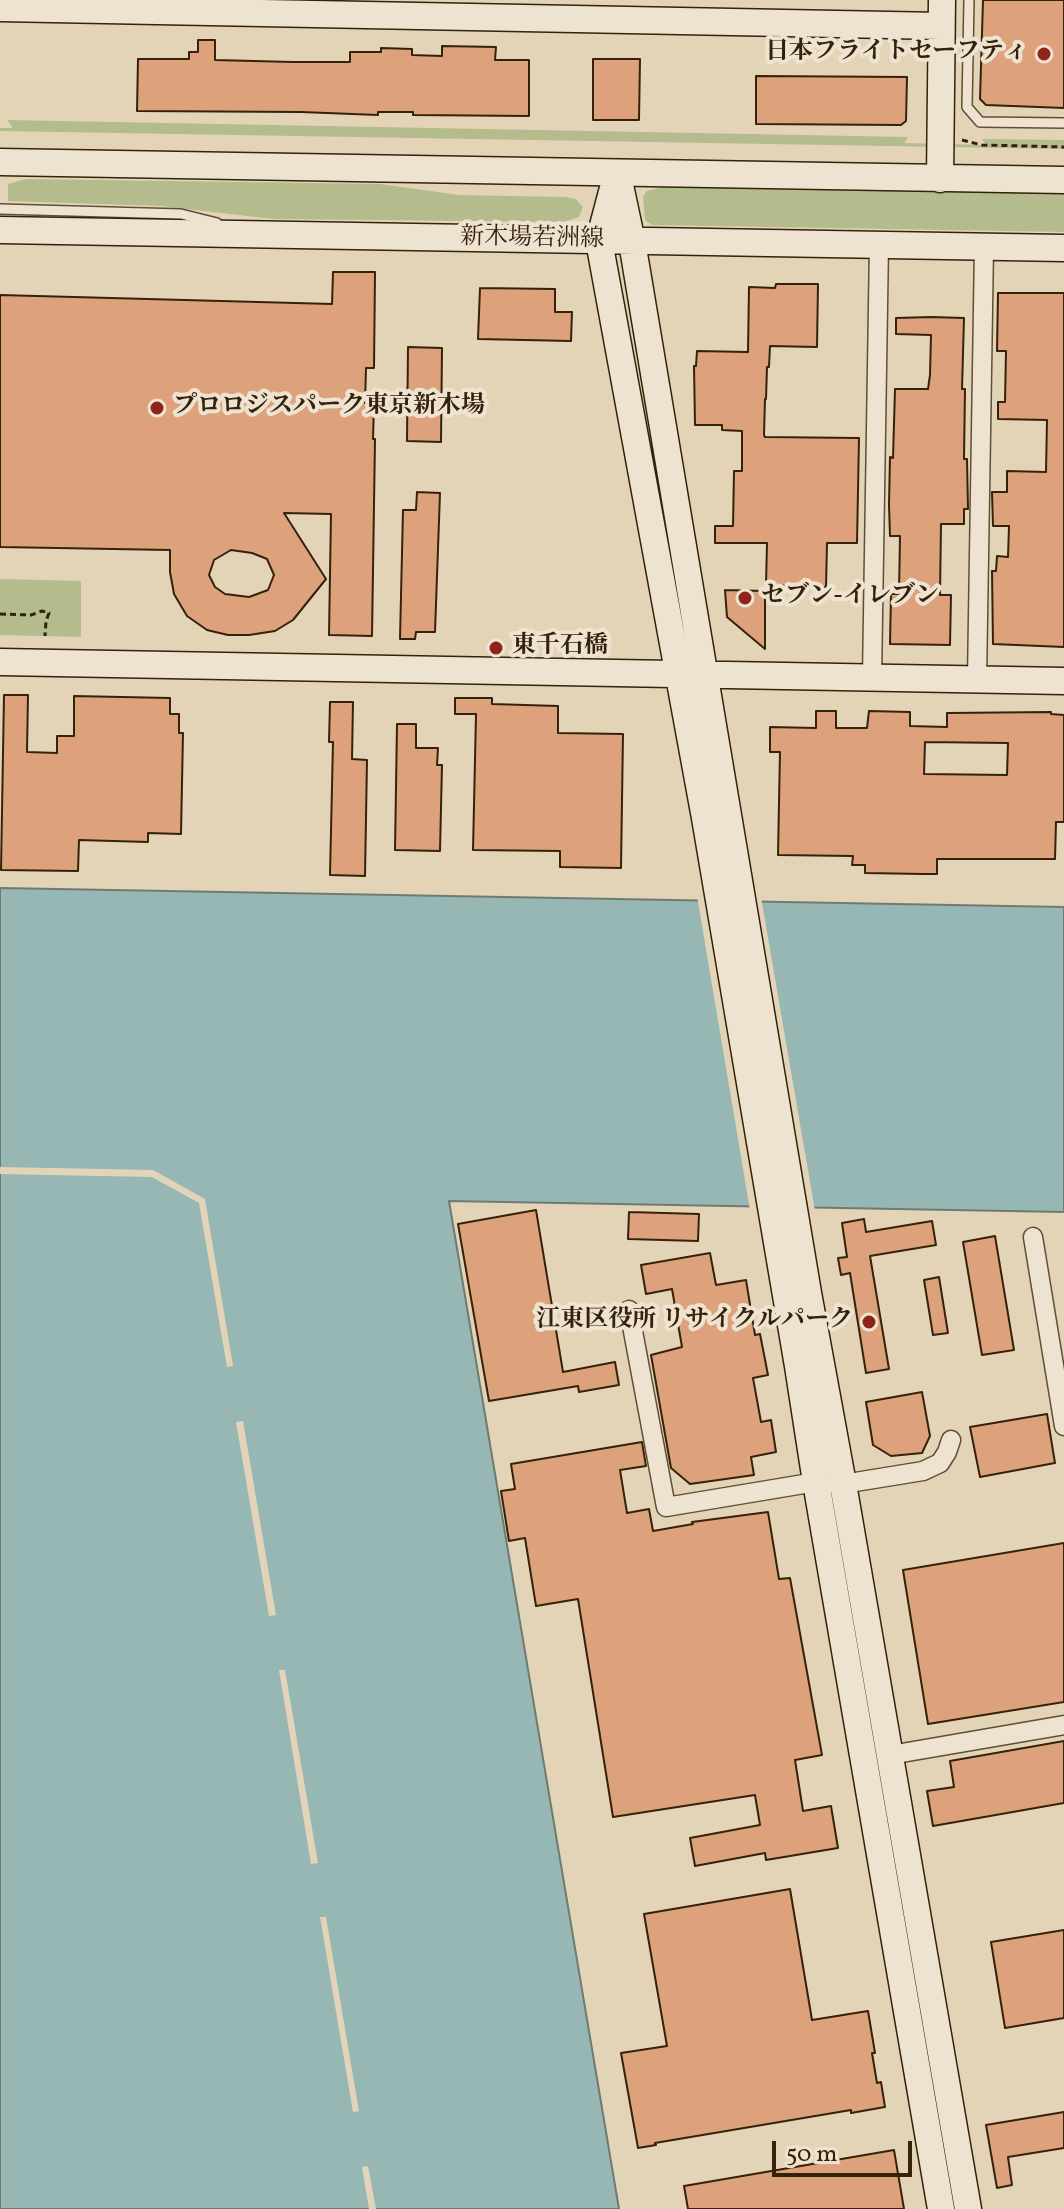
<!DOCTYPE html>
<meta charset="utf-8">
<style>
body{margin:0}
#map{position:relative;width:1064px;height:2209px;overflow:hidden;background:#e3d4b7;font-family:Vollkorn,serif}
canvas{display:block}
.scale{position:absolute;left:772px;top:2141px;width:140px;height:36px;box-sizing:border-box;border:4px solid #34220a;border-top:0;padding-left:10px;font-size:24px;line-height:28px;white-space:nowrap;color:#34220a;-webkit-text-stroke:6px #ede3d0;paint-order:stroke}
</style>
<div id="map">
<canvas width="1064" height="2209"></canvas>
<div class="scale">50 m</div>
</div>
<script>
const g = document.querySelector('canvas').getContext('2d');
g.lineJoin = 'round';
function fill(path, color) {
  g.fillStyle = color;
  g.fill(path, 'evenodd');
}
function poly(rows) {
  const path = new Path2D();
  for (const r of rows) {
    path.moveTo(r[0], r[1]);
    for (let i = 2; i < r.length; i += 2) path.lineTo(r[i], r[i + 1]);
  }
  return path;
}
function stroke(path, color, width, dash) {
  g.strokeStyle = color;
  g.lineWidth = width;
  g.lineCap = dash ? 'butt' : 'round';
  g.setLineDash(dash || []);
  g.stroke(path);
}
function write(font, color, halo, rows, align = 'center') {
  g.font = font + ' Vollkorn,"Noto Serif JP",serif';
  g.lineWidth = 8;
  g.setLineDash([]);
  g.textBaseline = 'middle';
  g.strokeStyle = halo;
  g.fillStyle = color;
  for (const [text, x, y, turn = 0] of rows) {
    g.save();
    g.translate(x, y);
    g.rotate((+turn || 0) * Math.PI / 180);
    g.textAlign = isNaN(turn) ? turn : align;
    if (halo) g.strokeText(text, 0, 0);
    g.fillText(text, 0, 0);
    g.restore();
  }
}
const green = poly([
 [7,120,908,137,904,143,986,145,982,139,1064,140,1064,149,0,131,0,128,13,128],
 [26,179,380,184,459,195,565,197,576,199,583,207,579,217,564,222,273,219,161,206,8,201,8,184],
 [670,185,1064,191,1064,232,652,225,645,220,643,197,647,191],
 [0,579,81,581,81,637,0,635]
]);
const water = poly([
 [0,888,1064,907,1064,1212,449,1201,619,2209,0,2209,0,888]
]);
const pier = poly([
 [697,896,761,897,815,1211,750,1210],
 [0,1167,153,1170,205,1199,233,1366,227,1367,199,1203,152,1177,0,1174],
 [243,1421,276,1615,269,1616,236,1422],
 [279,1670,285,1670,318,1863,311,1864],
 [320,1917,326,1917,359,2111,353,2112],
 [368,2166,376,2209,369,2209,362,2167]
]);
const building = poly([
 [983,0,1064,0,1064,108,986,105,980,99,983,0],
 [198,40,215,40,215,60,293,62,350,62,350,52,381,52,381,48,412,49,412,55,442,56,442,46,496,47,495,60,529,60,529,116,413,115,413,112,378,112,378,115,301,112,137,111,138,59,189,59,189,52,198,52,198,40],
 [593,59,640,59,639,120,593,120,593,59],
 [756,76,907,77,906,121,901,125,756,124,756,76],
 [333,272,375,272,374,368,366,368,365,403,374,403,373,439,375,439,372,636,329,635,331,514,284,513,326,579,293,620,275,631,249,635,228,635,207,630,187,616,174,594,170,572,170,550,0,547,0,295,332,304,333,272],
 [231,550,252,553,267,559,274,575,268,590,249,597,225,594,215,587,209,575,214,560,231,550],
 [776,284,818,284,817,347,770,346,769,367,767,367,766,399,765,399,764,435,765,437,859,438,857,543,827,543,826,587,766,585,767,543,715,543,715,526,733,526,734,471,742,471,742,431,722,430,722,425,695,425,694,366,696,366,697,351,748,352,749,287,775,288,776,284],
 [480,288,555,289,555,312,572,312,571,341,478,339,480,288],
 [998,293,1064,293,1064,647,993,644,992,571,996,571,997,556,1008,557,1009,526,993,526,992,492,1007,492,1007,471,1046,472,1047,420,998,419,998,402,1005,402,1006,351,997,351,998,293],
 [931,317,964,318,962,389,965,389,964,459,967,459,968,509,964,509,964,524,941,524,940,595,951,595,950,645,890,644,891,594,899,594,900,536,890,536,889,505,890,457,893,458,895,389,928,389,930,375,931,335,896,334,896,318,931,317],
 [408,347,442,348,441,442,407,441,408,347],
 [417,492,440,493,435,632,416,632,415,639,400,639,403,510,416,510,417,492],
 [725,590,765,591,765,649,727,617,725,590],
 [4,695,28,695,27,752,57,753,57,736,74,736,74,696,170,698,170,714,179,714,179,733,183,733,181,834,148,833,148,842,79,840,78,871,1,870,4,695],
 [455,698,492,698,492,704,558,706,558,733,623,734,621,868,560,867,560,851,473,850,476,714,455,714,455,698],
 [330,702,353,702,352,759,367,760,365,876,330,875,333,742,329,742,330,702],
 [816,711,836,711,836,728,867,728,869,711,910,712,910,726,947,727,947,713,1051,712,1051,714,1064,715,1064,822,1056,822,1055,859,937,859,937,874,923,874,865,873,865,865,852,865,853,856,778,855,780,752,770,752,770,727,816,728,816,711],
 [925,742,1008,743,1007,775,924,774,925,742],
 [397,724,416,724,416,748,438,748,437,765,442,765,440,851,395,850,397,724],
 [536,1210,563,1372,615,1362,619,1385,579,1392,578,1386,489,1401,458,1224,536,1210],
 [629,1212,699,1214,698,1241,628,1239,629,1212],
 [864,1219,866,1232,932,1221,936,1245,870,1256,889,1369,866,1373,850,1273,841,1275,838,1258,847,1257,842,1223,864,1219],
 [995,1236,1014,1350,982,1355,963,1242,995,1236],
 [710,1253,716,1285,746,1280,755,1335,760,1334,768,1375,753,1378,761,1422,771,1420,776,1452,751,1457,754,1475,690,1484,671,1468,651,1355,682,1347,672,1289,646,1294,641,1265,710,1253],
 [939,1277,948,1333,933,1335,924,1280,939,1277],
 [922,1392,930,1436,922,1453,891,1456,873,1445,866,1402,922,1392],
 [1047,1414,1055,1463,980,1477,970,1427,1047,1414],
 [642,1442,646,1466,620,1470,627,1513,649,1509,653,1531,693,1524,692,1522,768,1512,779,1579,790,1578,822,1755,795,1760,803,1811,831,1806,838,1848,766,1860,765,1853,695,1866,690,1838,760,1825,755,1795,613,1817,578,1599,536,1606,525,1538,509,1541,501,1491,515,1489,511,1464,642,1442],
 [1064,1543,1064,1702,928,1724,903,1570,1064,1543],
 [1064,1741,1064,1803,933,1826,927,1791,954,1787,950,1761,1064,1741],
 [790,1889,812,2020,868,2011,875,2053,872,2053,877,2083,881,2082,885,2107,851,2113,851,2110,655,2143,656,2145,638,2148,621,2053,667,2046,644,1914,790,1889],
 [1064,1930,1064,2018,1005,2028,991,1942,1064,1930],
 [1064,2112,1064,2148,1008,2157,1012,2185,997,2188,986,2125,1064,2112],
 [894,2150,904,2209,688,2209,684,2186,894,2150]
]);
const path = poly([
 [962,140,982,145,1064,147],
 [0,614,31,615,42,611,49,613,46,621,45,636]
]);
const lane = poly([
 [969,0,967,107,980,122,1064,123],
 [0,209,181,214,217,223]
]);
const street = poly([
 [872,678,879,244],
 [977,679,984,247],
 [1033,1237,1064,1426],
 [629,1310,666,1507,816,1482,843,1484,923,1471,940,1463,947,1452,951,1440],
 [890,1755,1064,1725]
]);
const secondary = poly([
 [0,8,941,26],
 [0,162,1064,180],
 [617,173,599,241,705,818,798,1366,816,1482,941,2209],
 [618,176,632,242,808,1293,843,1484,968,2209],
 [940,179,942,0],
 [0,230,1064,248],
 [0,662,1064,681]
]);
const markers = [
 [1044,54,8,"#8f2418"],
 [157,408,8,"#8f2418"],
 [745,598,8,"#8f2418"],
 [496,648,8,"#8f2418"],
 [869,1322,8,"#8f2418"]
];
const poiNames = [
 ["日本フライトセーフティ",1028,54,"right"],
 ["プロロジスパーク東京新木場",173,408],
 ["セブン-イレブン",761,598],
 ["東千石橋",512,648],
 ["江東区役所 リサイクルパーク",853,1322,"right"]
];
const streetNames = [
 ["新木場若洲線",532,240,1]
];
fill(green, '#b4bc8e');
fill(water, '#96b7b4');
stroke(water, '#6f7b70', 2);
fill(pier, '#e3d4b7');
fill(building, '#dda27b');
stroke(building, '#34220a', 2);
stroke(lane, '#604e35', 12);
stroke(street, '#604e35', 21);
stroke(secondary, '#34220a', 29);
stroke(path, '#34220a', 3, [6, 4]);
stroke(lane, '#ede3d0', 9);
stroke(street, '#ede3d0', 18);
stroke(secondary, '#ede3d0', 26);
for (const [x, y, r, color] of markers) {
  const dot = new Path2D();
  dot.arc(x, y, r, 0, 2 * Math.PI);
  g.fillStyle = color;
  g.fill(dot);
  stroke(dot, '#ede3d0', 3);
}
write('bold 24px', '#34220a', '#ede3d0', poiNames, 'left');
write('24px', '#34220a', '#ede3d0', streetNames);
</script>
